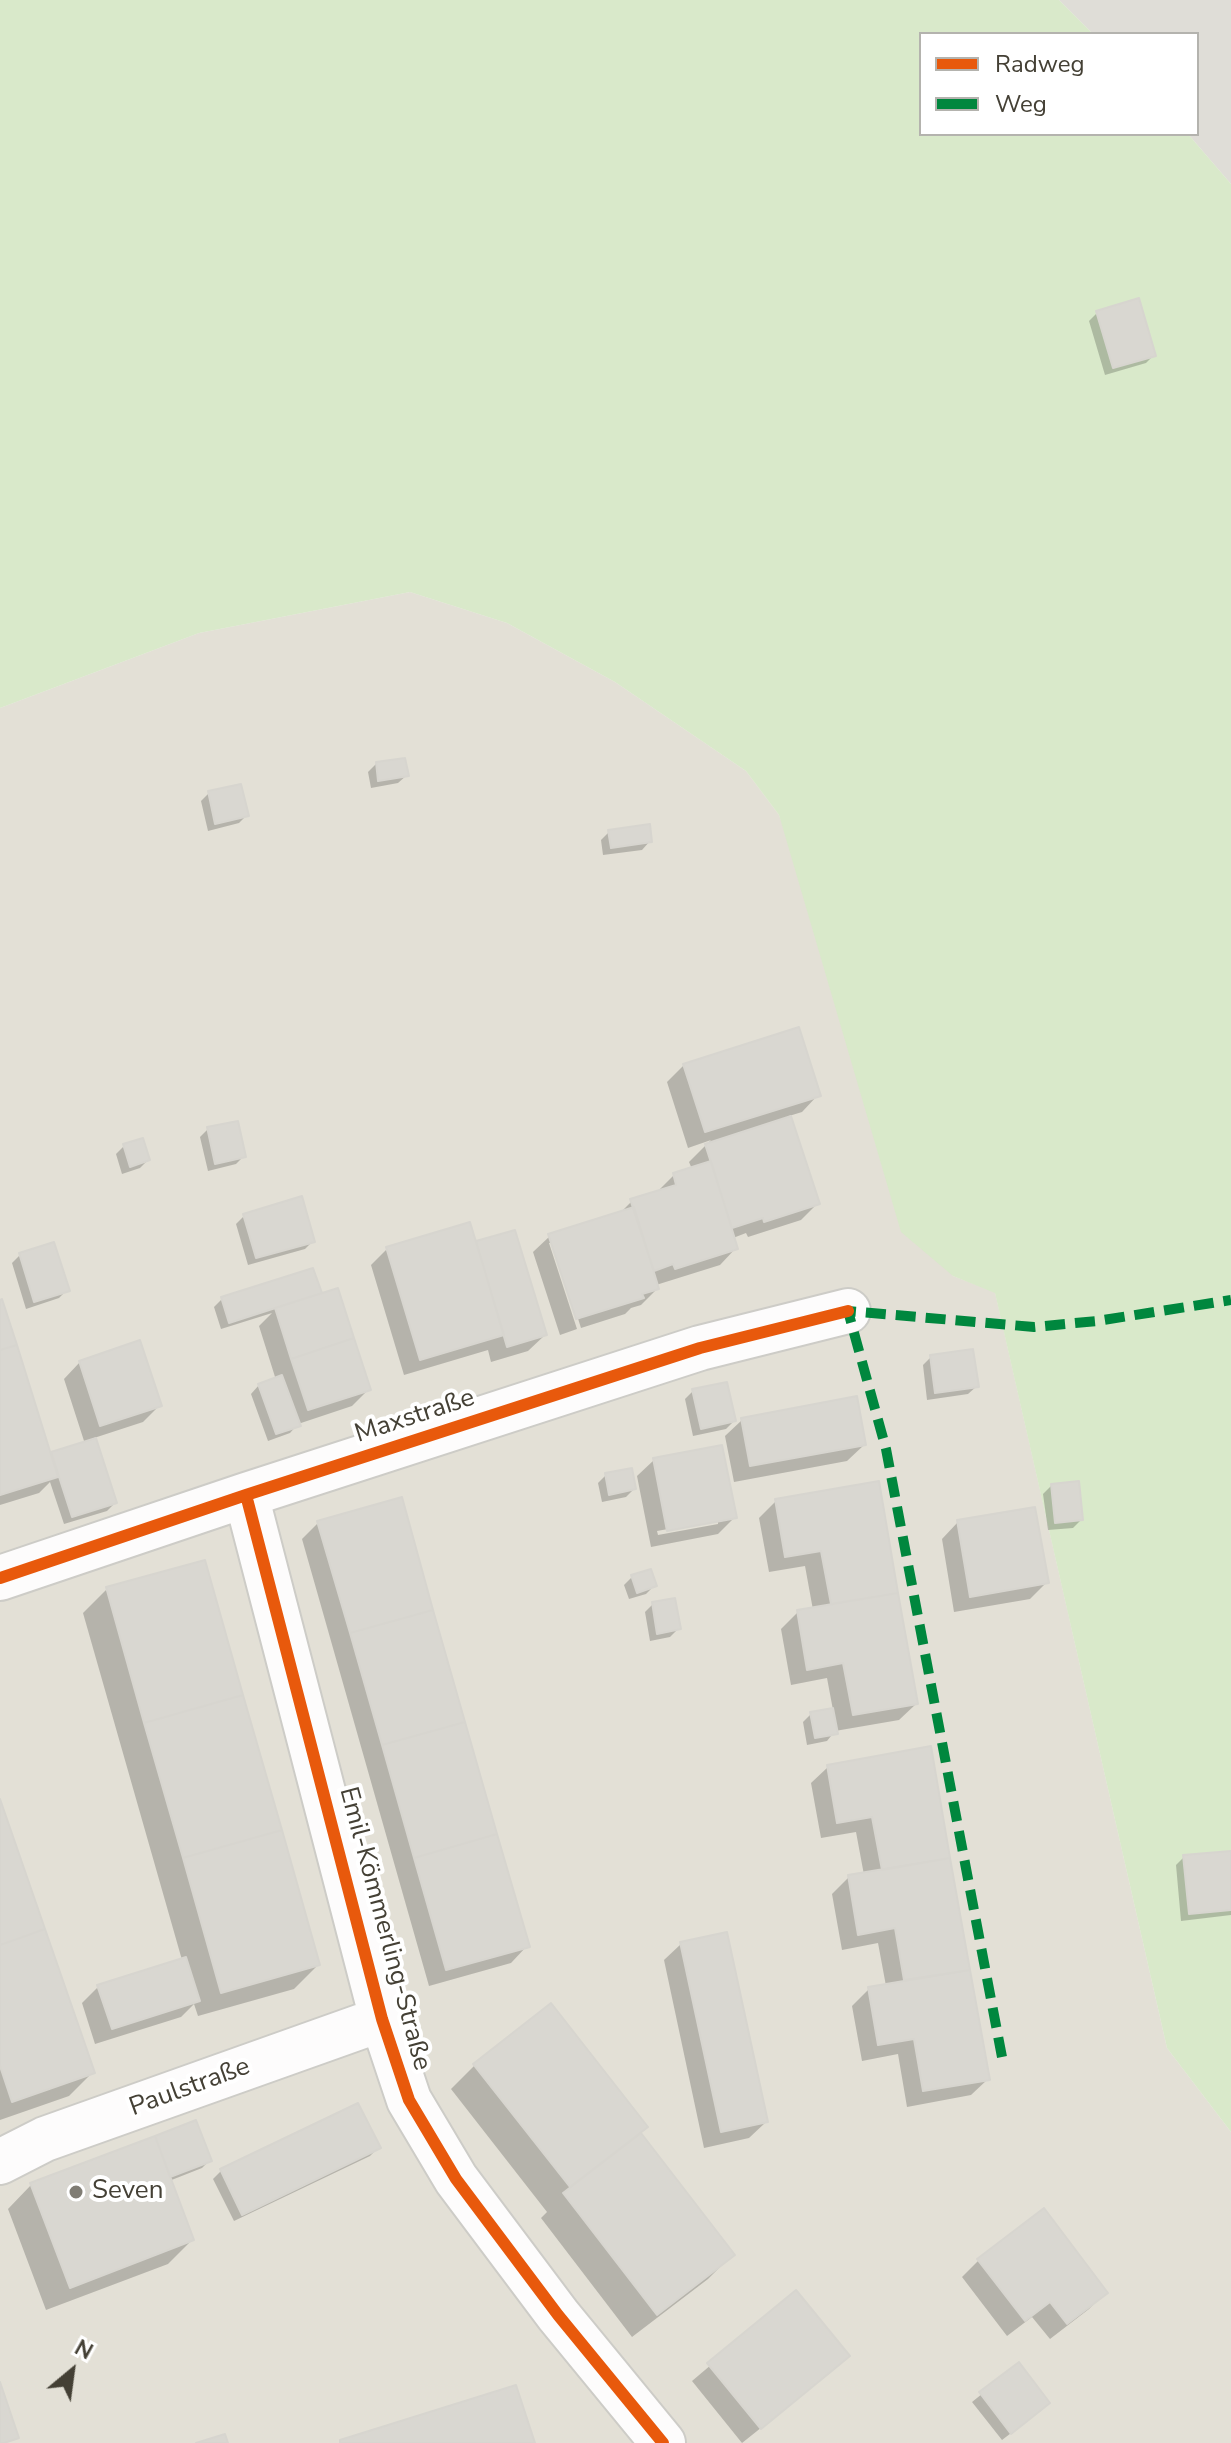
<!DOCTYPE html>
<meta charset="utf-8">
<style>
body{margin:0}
#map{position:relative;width:1231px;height:2443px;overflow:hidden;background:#efeee9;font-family:"Nunito Sans",sans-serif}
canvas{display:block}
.legend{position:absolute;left:919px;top:32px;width:280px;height:104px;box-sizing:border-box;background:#fff;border:2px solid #b4b3ae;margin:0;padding:10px 14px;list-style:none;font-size:24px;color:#444035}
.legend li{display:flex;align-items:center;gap:16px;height:40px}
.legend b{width:40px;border:2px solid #b4b3ae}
.north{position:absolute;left:32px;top:2331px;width:80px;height:80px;-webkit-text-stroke:6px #fff;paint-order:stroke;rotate:29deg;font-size:22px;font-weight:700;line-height:32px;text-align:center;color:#444035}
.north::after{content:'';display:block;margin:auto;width:28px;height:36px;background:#444035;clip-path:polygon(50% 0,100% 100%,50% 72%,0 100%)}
</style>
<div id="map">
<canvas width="1231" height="2443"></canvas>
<ul class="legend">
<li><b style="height:10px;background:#e8590c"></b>Radweg</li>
<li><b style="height:10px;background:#00873e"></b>Weg</li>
</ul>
<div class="north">N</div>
</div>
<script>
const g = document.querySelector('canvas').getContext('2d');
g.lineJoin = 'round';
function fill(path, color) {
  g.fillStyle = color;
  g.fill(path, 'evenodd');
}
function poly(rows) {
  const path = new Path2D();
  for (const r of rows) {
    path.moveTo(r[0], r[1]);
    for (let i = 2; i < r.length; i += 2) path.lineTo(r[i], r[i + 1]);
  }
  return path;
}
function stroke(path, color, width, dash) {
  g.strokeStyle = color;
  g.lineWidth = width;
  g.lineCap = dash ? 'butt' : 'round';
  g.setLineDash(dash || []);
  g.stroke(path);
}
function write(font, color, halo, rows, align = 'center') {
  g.font = font + ' "Nunito Sans",sans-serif';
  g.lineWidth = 8;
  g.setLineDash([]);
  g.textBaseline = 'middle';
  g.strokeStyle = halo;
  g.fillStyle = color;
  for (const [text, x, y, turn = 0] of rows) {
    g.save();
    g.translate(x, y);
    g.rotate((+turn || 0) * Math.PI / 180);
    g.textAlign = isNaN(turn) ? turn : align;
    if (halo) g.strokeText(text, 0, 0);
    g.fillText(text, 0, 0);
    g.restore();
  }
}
const residential = poly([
 [410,592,507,623,615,682,746,771,779,815,953,1276,995,1292,1167,2048,1231,2132,1231,2443,0,2443,0,708,199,633]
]);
const industrial = poly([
 [1059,0,1231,0,1231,184,1188,134,1197,134,1197,34,1093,34]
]);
const green = poly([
 [0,0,1059,0,1093,34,921,34,921,134,1188,134,1231,184,1231,2132,1167,2048,995,1293,953,1276,901,1232,779,815,746,771,615,682,507,623,410,592,199,633,0,708]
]);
const shadow = poly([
 [1097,313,1154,355,1146,363,1105,375,1089,321],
 [376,764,407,775,398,783,371,788,368,772],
 [209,793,247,815,239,823,208,831,201,801],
 [609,832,650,841,642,850,603,855,601,840],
 [684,1065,818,1095,802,1112,789,1116,817,1204,801,1220,748,1237,746,1233,733,1238,736,1248,720,1265,656,1285,657,1289,641,1305,631,1308,625,1314,581,1328,554,1243,549,1243,577,1329,560,1335,533,1252,550,1236,619,1214,632,1201,657,1192,674,1175,692,1169,689,1162,711,1140,688,1148,667,1082],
 [208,1129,244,1156,236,1164,208,1171,200,1137],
 [124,1146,148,1160,140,1168,122,1174,116,1154],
 [244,1216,313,1241,305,1249,248,1265,236,1224],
 [513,1232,545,1335,528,1351,491,1362,488,1350,404,1375,371,1265,387,1249,474,1244],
 [20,1255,67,1290,59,1298,26,1309,12,1263],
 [320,1292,314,1297,369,1389,352,1406,298,1424,290,1433,268,1441,251,1394,259,1385,276,1380,259,1326,272,1313,221,1329,214,1307,222,1299],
 [0,1302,50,1456,85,1444,64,1379,80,1362,160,1405,143,1422,94,1438,115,1503,107,1511,64,1524,50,1482,39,1493,0,1505],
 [931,1357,977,1386,968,1394,927,1400,923,1365],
 [693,1391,734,1421,726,1429,693,1436,685,1399],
 [742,1420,864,1445,847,1461,734,1482,725,1436],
 [654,1460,734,1518,718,1534,651,1547,637,1476],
 [718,1520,718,1524,658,1535,657,1531],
 [606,1475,634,1489,626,1497,602,1502,598,1483],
 [877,1483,916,1704,899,1720,835,1731,827,1741,807,1745,803,1722,811,1714,833,1710,827,1678,791,1685,781,1629,798,1612,813,1610,805,1566,769,1572,759,1518,776,1501],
 [1051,1486,1081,1520,1073,1528,1048,1530,1043,1494],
 [319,1522,527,1946,511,1963,429,1986,302,1539],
 [958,1522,1046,1583,1030,1599,954,1612,942,1539],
 [632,1577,654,1586,646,1594,629,1599,624,1585],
 [107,1589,318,1965,294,1989,198,2016,194,2004,181,2017,95,2044,82,2003,98,1987,182,1960,83,1613],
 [653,1604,678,1629,670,1637,650,1641,645,1612],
 [929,1749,988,2079,971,2095,907,2107,898,2054,862,2061,852,2006,869,1989,886,1986,878,1943,842,1950,832,1894,849,1877,864,1875,856,1832,821,1838,811,1783,828,1767],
 [0,1805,92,2073,69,2096,0,2120],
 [1231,1853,1231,1915,1181,1921,1176,1865,1184,1857],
 [681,1944,766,2122,749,2138,704,2148,664,1960],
 [475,2065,639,2134,732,2255,708,2279,632,2337,541,2218,547,2212,451,2089],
 [378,2148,370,2156,234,2221,213,2179,221,2171],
 [210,2160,202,2168,169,2181,192,2240,168,2264,46,2310,8,2209,31,2185],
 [979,2260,1105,2293,1089,2309,1050,2339,1032,2317,1007,2336,962,2277],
 [796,2293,847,2356,831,2372,742,2443,692,2381],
 [1018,2365,1040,2411,1002,2440,972,2402]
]);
const building = poly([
 [1139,298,1156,356,1113,368,1096,311,1139,298],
 [405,758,409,776,378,781,376,762,405,758],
 [241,784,249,816,215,824,208,791,241,784],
 [650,824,652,842,611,848,608,830,650,824],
 [799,1027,821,1096,705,1132,683,1064,799,1027],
 [791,1116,820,1204,764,1222,763,1218,732,1228,705,1144,791,1116],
 [238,1121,246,1157,215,1164,207,1127,238,1121],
 [143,1138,150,1160,130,1167,123,1144,143,1138],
 [711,1161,738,1249,675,1269,673,1264,654,1271,630,1199,676,1185,673,1173,711,1161],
 [302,1196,315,1242,256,1258,243,1214,302,1196],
 [634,1207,659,1289,642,1294,644,1298,576,1319,548,1234,634,1207],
 [470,1222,504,1335,420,1360,386,1247,470,1222],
 [515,1230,547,1335,507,1347,476,1241,515,1230],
 [54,1242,70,1291,34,1302,19,1253,54,1242],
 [313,1268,322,1293,229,1323,221,1297,313,1268],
 [338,1288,354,1338,291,1359,275,1308,338,1288],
 [2,1299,17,1345,0,1350,0,1300,2,1299],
 [354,1338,371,1390,308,1410,291,1359,354,1338],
 [140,1340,162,1406,100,1426,79,1361,140,1340],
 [17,1345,58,1477,0,1495,0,1350,17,1345],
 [973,1349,979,1387,935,1393,930,1355,973,1349],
 [282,1375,301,1426,276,1434,258,1384,282,1375],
 [727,1382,736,1421,701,1429,692,1389,727,1382],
 [857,1396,866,1445,750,1466,741,1418,857,1396],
 [96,1438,117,1503,72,1517,51,1452,96,1438],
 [722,1445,737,1518,667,1531,653,1458,722,1445],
 [632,1468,636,1489,609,1495,605,1473,632,1468],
 [879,1481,898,1593,831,1604,821,1551,785,1557,775,1499,879,1481],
 [1079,1481,1083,1520,1055,1523,1051,1484,1079,1481],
 [402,1497,433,1610,350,1633,317,1521,402,1497],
 [1035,1507,1049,1583,970,1597,957,1520,1035,1507],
 [205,1560,243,1695,144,1723,106,1587,205,1560],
 [651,1569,657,1586,637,1593,631,1575,651,1569],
 [898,1593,918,1704,853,1715,843,1663,807,1670,797,1610,898,1593],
 [675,1598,681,1629,657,1634,652,1602,675,1598],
 [433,1610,465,1722,382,1745,350,1633,433,1610],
 [243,1695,282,1830,183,1858,144,1723,243,1695],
 [833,1708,838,1734,815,1738,810,1712,833,1708],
 [465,1722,497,1834,414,1858,382,1745,465,1722],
 [931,1746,950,1858,882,1870,872,1817,837,1823,827,1765,931,1746],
 [0,1799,45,1929,0,1945,0,1799],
 [282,1830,320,1965,221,1993,183,1858,282,1830],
 [497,1834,530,1947,446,1970,414,1858,497,1834],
 [1231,1851,1231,1910,1189,1914,1183,1855,1231,1851],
 [950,1858,970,1970,904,1980,895,1928,858,1935,848,1875,950,1858],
 [45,1929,95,2073,12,2102,0,2066,0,1945,45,1929],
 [727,1932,768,2122,721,2132,680,1942,727,1932],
 [186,1957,200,2001,112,2029,97,1985,186,1957],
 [970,1970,990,2080,923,2091,914,2039,878,2045,868,1987,970,1970],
 [551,2003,648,2127,570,2187,473,2064,551,2003],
 [358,2103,381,2148,242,2215,220,2169,358,2103],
 [196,2120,212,2161,170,2177,155,2136,196,2120],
 [641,2133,735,2255,657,2315,563,2193,641,2133],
 [155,2136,194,2240,70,2288,30,2183,155,2136],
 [1044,2208,1108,2293,1067,2324,1050,2302,1025,2321,977,2259,1044,2208],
 [796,2290,850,2356,761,2429,707,2363,796,2290],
 [1019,2362,1050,2403,1011,2434,979,2392,1019,2362],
 [0,2382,19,2438,4,2443,0,2443,0,2382],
 [516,2385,535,2443,340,2443,340,2440,516,2385],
 [225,2434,228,2443,196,2443,225,2434]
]);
const street = poly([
 [246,1495,382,2019,409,2100,456,2179,558,2315,663,2443],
 [0,1578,246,1495,700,1348,848,1311],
 [0,2162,45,2139,382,2019]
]);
const quiet = poly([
 [1002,2057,886,1449,848,1311,1034,1327,1097,1321,1231,1300]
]);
const cycleway = poly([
 [246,1495,382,2019,409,2100,456,2179,558,2315,663,2443],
 [0,1578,246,1495,700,1348,848,1311]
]);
const markers = [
 [76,2192,8,"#807d74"]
];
const streetNames = [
 ["Maxstraße",415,1417,-18],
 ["Emil-Kömmerling-Straße",384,1929,75],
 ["Paulstraße",190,2088,-20]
];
const poiNames = [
 ["Seven",92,2192]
];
fill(residential, '#e3e0d6');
fill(industrial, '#dfddd7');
fill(green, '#d9e9ca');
fill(shadow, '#0003');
fill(building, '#d9d7d1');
stroke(building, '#d7d5cf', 2);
stroke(street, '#cdccc7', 48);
stroke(street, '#fdfcfc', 44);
stroke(quiet, '#00873e', 10, [20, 10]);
stroke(cycleway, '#e8590c', 12);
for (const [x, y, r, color] of markers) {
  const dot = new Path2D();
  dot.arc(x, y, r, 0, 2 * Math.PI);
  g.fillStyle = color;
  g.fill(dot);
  stroke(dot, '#fff', 3);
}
write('26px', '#444035', '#fff', streetNames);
write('26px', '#444035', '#fff', poiNames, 'left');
</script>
